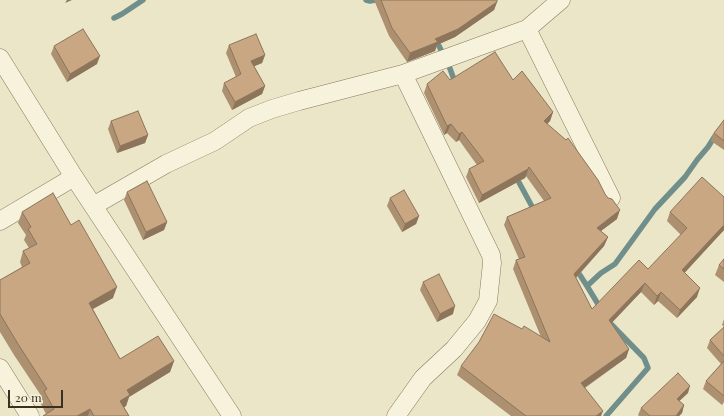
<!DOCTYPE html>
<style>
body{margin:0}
#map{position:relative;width:724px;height:416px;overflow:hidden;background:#ece6c9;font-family:"Playfair Display",serif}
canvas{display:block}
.scale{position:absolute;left:8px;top:390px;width:55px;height:18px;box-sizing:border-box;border:2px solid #393021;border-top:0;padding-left:5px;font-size:12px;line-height:14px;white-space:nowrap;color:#393021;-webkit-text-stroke:3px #f4efd8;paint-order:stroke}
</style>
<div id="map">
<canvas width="724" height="416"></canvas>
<div class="scale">20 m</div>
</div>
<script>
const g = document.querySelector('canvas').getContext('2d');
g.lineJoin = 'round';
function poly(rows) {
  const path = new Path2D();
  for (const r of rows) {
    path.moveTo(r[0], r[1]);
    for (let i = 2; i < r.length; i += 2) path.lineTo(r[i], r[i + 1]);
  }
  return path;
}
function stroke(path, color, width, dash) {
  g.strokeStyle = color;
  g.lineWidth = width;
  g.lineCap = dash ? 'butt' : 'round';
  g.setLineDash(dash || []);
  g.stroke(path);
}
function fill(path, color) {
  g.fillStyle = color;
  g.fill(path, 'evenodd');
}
const stream = poly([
 [366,0,370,1,375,0],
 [114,18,122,14,143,0],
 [435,38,449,66,456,85],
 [515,175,535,212],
 [576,269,587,286],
 [601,309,587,286,601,273,615,264,655,209,685,177,697,160,708,147,715,136],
 [606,416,648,368,644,358,610,323,608,320]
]);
const street = poly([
 [527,29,611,198],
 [0,58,74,177,232,416],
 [93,206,166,164,215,141,249,118,272,109,299,101,403,74,527,29,561,0],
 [0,221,74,177],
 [0,368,30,416],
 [396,416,423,378,454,349,477,321,488,301,492,263,491,255,403,74]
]);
const wall = poly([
 [374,0,497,0,497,2,494,10,455,37,437,45,435,51,407,62,389,36],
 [229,45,265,55,262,63,254,66,265,86,262,94,232,110,222,91,224,83,236,77,226,53],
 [54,46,97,64,67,82,51,54],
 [450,80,513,80,553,112,550,121,547,124,617,219,601,231,608,237,604,246,576,278,592,309,648,269,681,235,667,221,670,212,724,197,724,230,684,273,697,297,677,318,658,301,654,305,641,292,611,323,629,349,626,358,585,388,601,416,511,416,457,375,461,366,522,329,541,337,513,269,516,260,519,259,504,225,507,217,544,201,526,176,525,178,479,203,466,177,469,169,477,165,459,140,456,142,447,133,444,135,424,93,427,84],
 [724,120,724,150,711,141,714,133],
 [111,121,148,135,145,143,117,153,108,129],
 [127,192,167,222,164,230,143,240,124,200],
 [390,198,419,216,416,224,402,232,387,206],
 [22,212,113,298,93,309,120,359,174,361,170,372,129,397,126,406,124,407,129,416,43,416,46,414,40,402,42,397,14,355,0,332,0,280,22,267,20,262,23,251,29,248,24,240,26,235,18,223],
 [724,259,724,282,715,275,719,265],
 [423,282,453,314,437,322,420,290],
 [724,319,724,327,722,325],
 [724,327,724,402,722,405,703,389,706,381,721,364,707,348,710,340],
 [688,393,679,401,684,405,682,413,679,416,639,416,638,415,641,408]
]);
const shadedWall = poly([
 [67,0,72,0,65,3],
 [497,2,494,10,455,37,437,45,435,51,407,62,410,53,435,39],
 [265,55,262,63,248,69,251,61],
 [100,56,97,64,67,82,70,74],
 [265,86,262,94,232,110,235,102],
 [553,112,550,121,541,130,544,121],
 [451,124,447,133,444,135,447,126],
 [462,132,459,140,456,142,459,134],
 [148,135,145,143,117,153,120,146],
 [529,167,526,176,525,178,479,203,482,195],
 [620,210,617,219,594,236,597,228],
 [419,216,416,224,402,232,405,224],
 [167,222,164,230,143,240,146,232],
 [724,225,724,230,679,279,682,270],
 [608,237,604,246,571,283,574,274],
 [645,283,641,292,606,329,609,320],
 [117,287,113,298,85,313,89,303],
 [700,288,697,297,677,318,680,310],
 [661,292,658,301,654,305,657,296],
 [455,306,453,314,437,322,440,314],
 [629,349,626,358,578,392,581,383],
 [174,361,170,372,129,397,126,406,116,412,120,401,127,390],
 [690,386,688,393,674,406,677,399],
 [684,405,682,413,679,416,676,416],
 [90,409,88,416,77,416],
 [603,411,601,416,596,416]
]);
const building = poly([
 [381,0,497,0,497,2,458,29,435,39,438,42,410,53,392,28,381,0],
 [83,29,100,56,70,74,54,46,83,29],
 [256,34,265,55,251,61,265,86,235,102,224,83,241,74,229,45,256,34],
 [495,52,513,80,522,71,553,112,544,121,566,140,568,138,598,180,605,194,608,198,612,199,620,210,597,228,608,237,574,274,592,309,639,260,648,269,687,228,670,212,702,177,724,197,724,225,682,270,700,288,680,310,661,292,657,296,645,283,609,320,629,349,581,383,603,411,596,416,526,416,461,366,479,342,494,314,522,329,524,326,550,342,516,260,525,257,507,217,551,198,529,167,528,169,482,195,469,169,484,161,462,132,459,134,451,124,447,126,427,84,443,71,450,80,495,52],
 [138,111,148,135,120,146,111,121,138,111],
 [724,120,724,141,714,133,724,120],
 [147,181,167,222,146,232,127,192,147,181],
 [404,190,419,216,405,224,390,198,404,190],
 [53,193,71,225,79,220,117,287,89,303,120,359,158,336,174,361,127,390,130,395,120,401,129,416,94,416,90,409,77,416,43,416,54,409,44,391,47,389,18,344,0,314,0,280,30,263,23,251,37,244,28,229,31,227,22,212,53,193],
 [724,259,724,269,719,265,724,259],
 [439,274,455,306,440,314,423,282,439,274],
 [724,327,724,356,710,340,724,327],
 [724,361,724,396,706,381,724,361],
 [678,373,690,386,677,399,684,405,676,416,650,416,641,408,678,373]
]);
stroke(stream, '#708f8b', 5.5);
stroke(street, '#87795f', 19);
stroke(street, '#f7f2dc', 18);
fill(wall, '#ac9070');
fill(shadedWall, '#8c755b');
fill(building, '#c8a782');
stroke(building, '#8c755b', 1);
</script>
